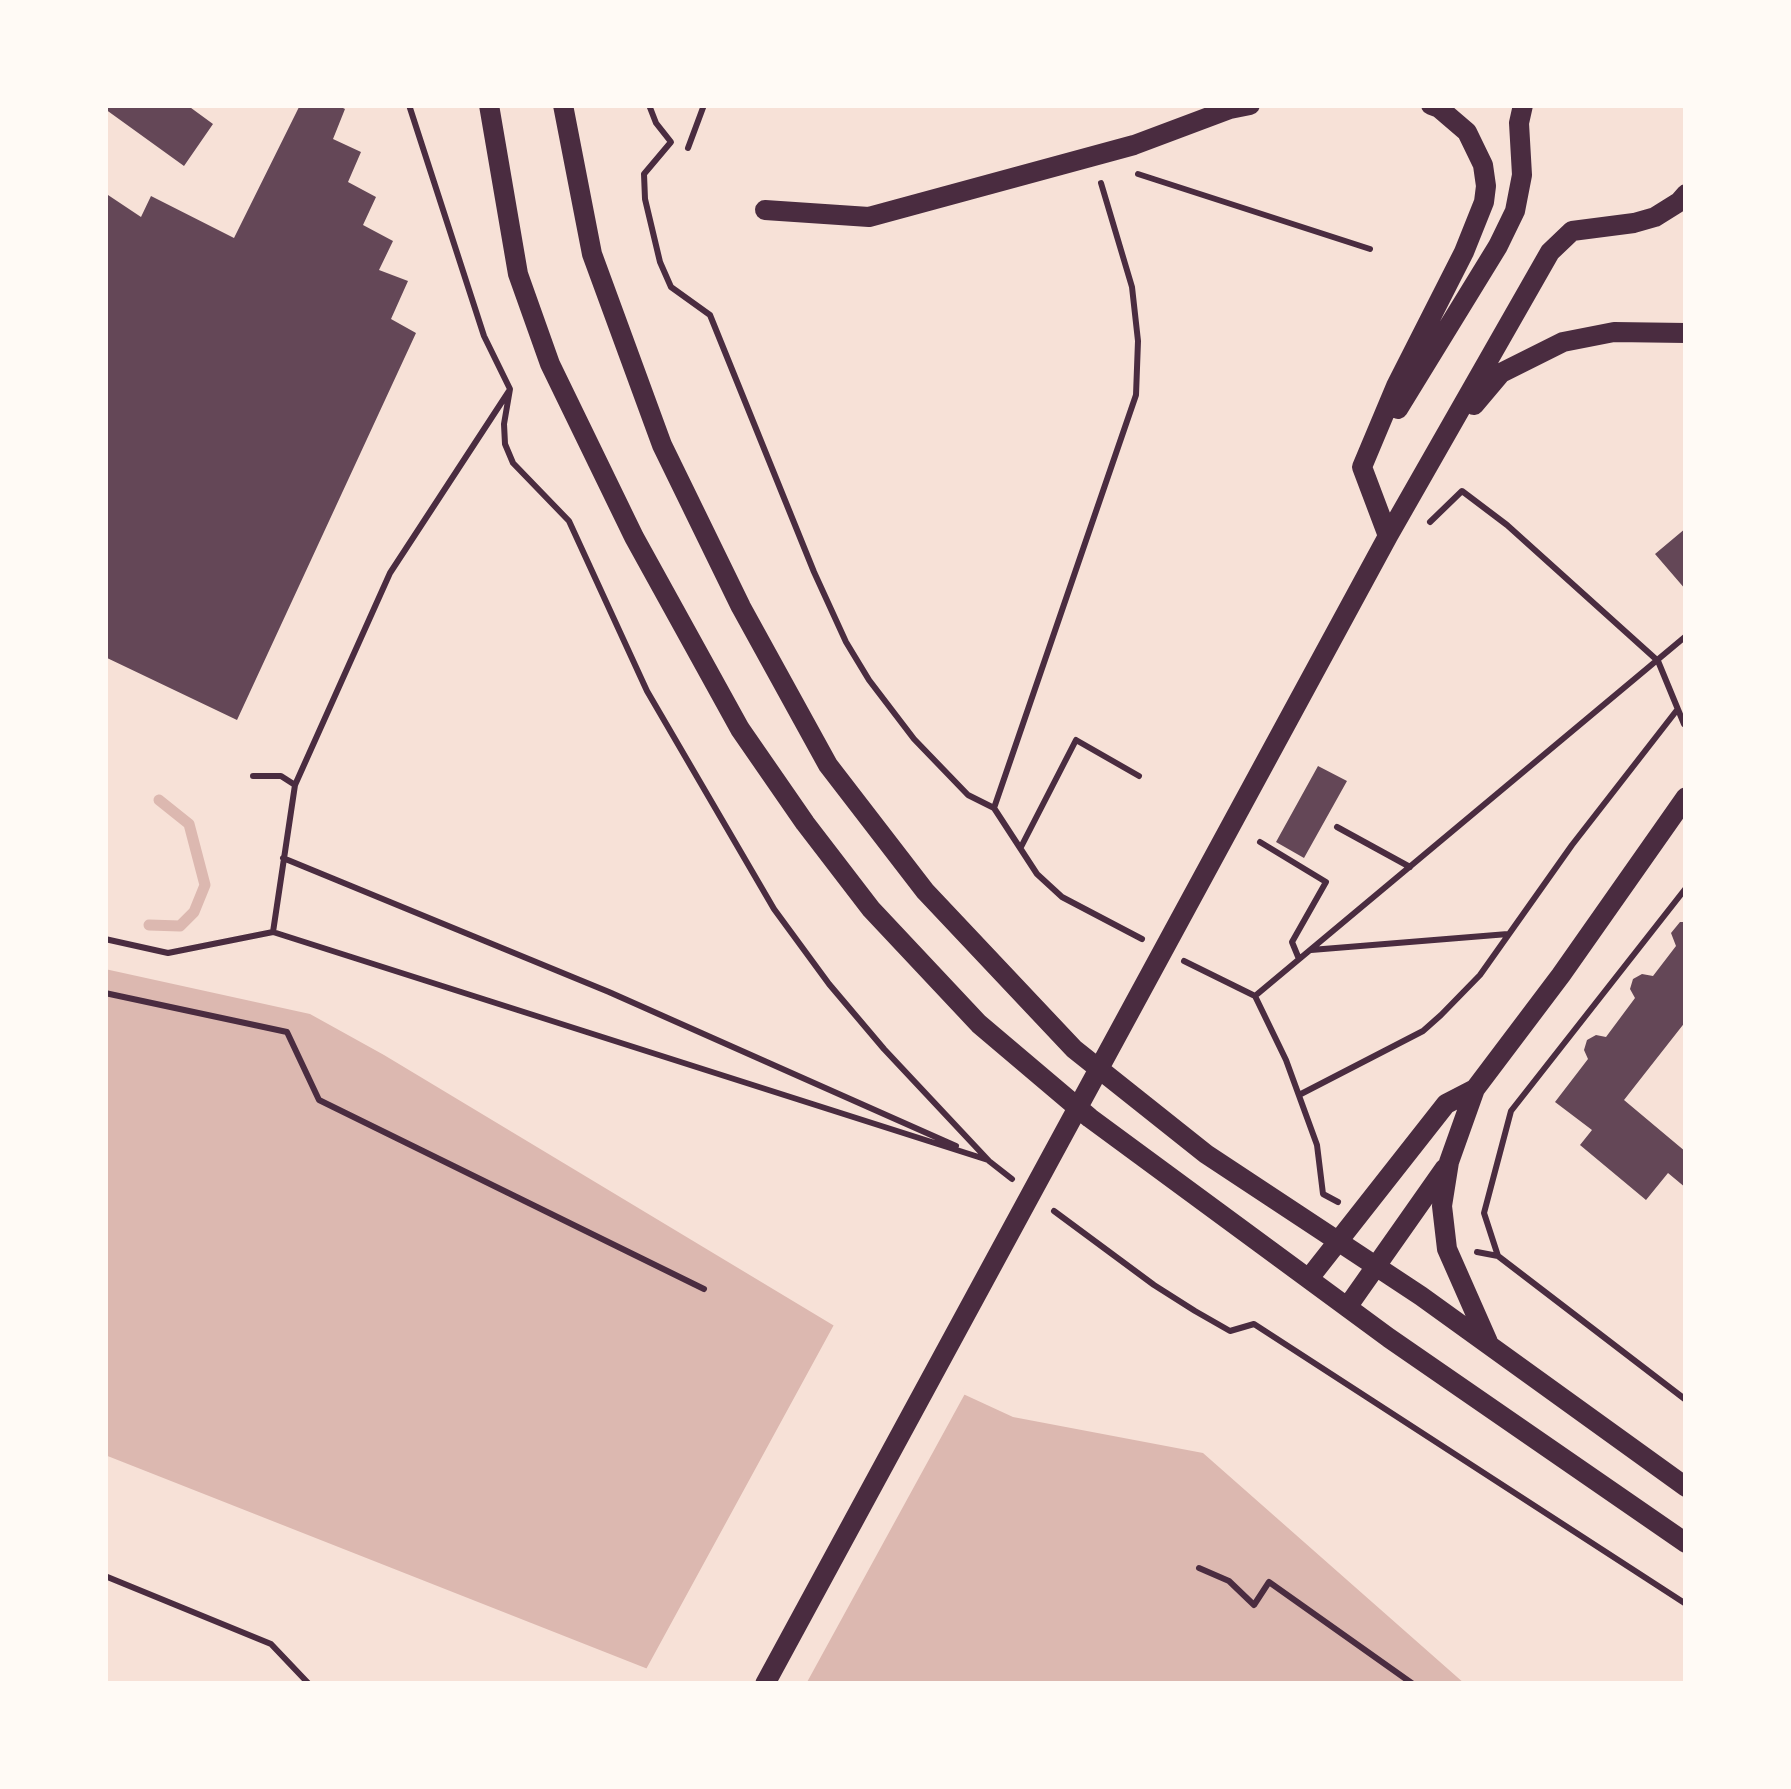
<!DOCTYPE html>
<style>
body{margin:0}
#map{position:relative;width:1791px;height:1789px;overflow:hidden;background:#f7e1d7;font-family:"Source Sans 3",sans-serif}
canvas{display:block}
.frame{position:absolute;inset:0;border:108px solid #fffaf5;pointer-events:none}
</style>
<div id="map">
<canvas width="1791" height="1789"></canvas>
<div class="frame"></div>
</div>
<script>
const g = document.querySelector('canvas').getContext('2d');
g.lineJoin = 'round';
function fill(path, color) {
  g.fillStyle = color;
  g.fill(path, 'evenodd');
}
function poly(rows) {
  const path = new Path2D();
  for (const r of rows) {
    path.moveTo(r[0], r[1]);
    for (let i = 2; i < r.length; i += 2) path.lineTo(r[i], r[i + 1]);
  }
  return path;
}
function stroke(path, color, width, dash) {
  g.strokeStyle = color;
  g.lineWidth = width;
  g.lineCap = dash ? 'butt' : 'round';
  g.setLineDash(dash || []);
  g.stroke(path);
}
const water = poly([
 [105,969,310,1014,384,1055,896,1363,1013,1417,1203,1453,1465,1684,686,1684,105,1455]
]);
const pier = poly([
 [836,1321,899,1358,967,1390,806,1684,673,1684,644,1673]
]);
const stream = poly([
 [149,925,180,926,194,912,205,885,189,824,159,800]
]);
const building = poly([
 [105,105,187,105,213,124,184,166,105,109],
 [300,105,337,105,345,109,333,139,361,152,348,182,376,197,363,225,393,241,379,270,408,281,391,319,416,333,237,720,105,657,105,193,141,217,151,196,234,238],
 [1686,528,1686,590,1655,554],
 [1318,766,1347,781,1304,858,1276,842],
 [1680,922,1686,922,1686,1021,1624,1100,1686,1152,1686,1188,1668,1173,1646,1200,1580,1145,1592,1130,1555,1102,1588,1059,1584,1050,1587,1040,1596,1035,1606,1037,1635,998,1630,989,1633,979,1642,974,1653,976,1676,946,1671,933]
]);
const path = poly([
 [409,105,484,336,510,389,504,424,505,444,513,463,569,521,647,691,774,909,829,984,884,1049,989,1161,1012,1179],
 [649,105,656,123,671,142,644,174,645,199,660,262,671,287,710,315,814,572,846,642,869,680,914,739,968,795,994,808,1037,874,1062,897,1142,939],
 [688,148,704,105],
 [1138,174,1370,249],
 [1430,522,1462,491,1507,525,1658,661,1684,724],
 [253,776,281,776,295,785],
 [994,808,1136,395,1138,341,1132,287,1101,183],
 [1337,827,1410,867],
 [1260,842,1326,882,1292,942,1299,959],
 [1021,847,1076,740,1139,776],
 [283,858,609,992,956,1146],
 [273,932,295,785,390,573,509,391],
 [105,939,168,953,273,932,988,1160],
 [1311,950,1508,934],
 [1184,961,1255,996,1286,1060,1317,1145,1323,1194,1338,1202],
 [105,993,287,1032,319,1100,704,1289],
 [1255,996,1686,636],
 [1299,1095,1423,1031,1441,1015,1480,975,1572,845,1677,710],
 [1054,1211,1154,1285,1195,1311,1230,1331,1254,1324,1686,1604],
 [1477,1252,1498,1256,1686,1400],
 [1498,1256,1484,1213,1511,1111,1686,888],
 [1199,1568,1229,1581,1254,1605,1269,1582,1413,1684],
 [105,1576,271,1644,309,1684]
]);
const secondary = poly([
 [489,105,518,274,550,364,634,537,740,729,805,823,871,909,979,1024,1090,1118,1389,1338,1686,1543],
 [563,105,592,254,662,445,741,607,828,765,925,891,1074,1049,1206,1154,1421,1296,1686,1487],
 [765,210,869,217,1134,145,1230,109,1250,105],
 [1474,405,1501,373,1563,342,1614,332,1686,333],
 [1398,409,1498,246,1515,211,1522,175,1519,123,1523,105],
 [1388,536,1362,467,1396,386,1464,252,1484,202,1486,186,1483,165,1467,132,1439,108,1431,105],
 [1310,1277,1446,1104,1475,1089],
 [1348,1306,1445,1168],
 [1488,1342,1447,1249,1442,1206,1449,1162,1475,1089,1561,975,1686,797],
 [765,1684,1388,536,1550,252,1572,231,1634,223,1655,217,1679,202,1686,194]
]);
fill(water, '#dcb8b0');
fill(pier, '#f7e1d7');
stroke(stream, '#dcb8b0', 11);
fill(building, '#644757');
stroke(path, '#4a2c40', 6);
stroke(secondary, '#4a2c40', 20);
</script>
